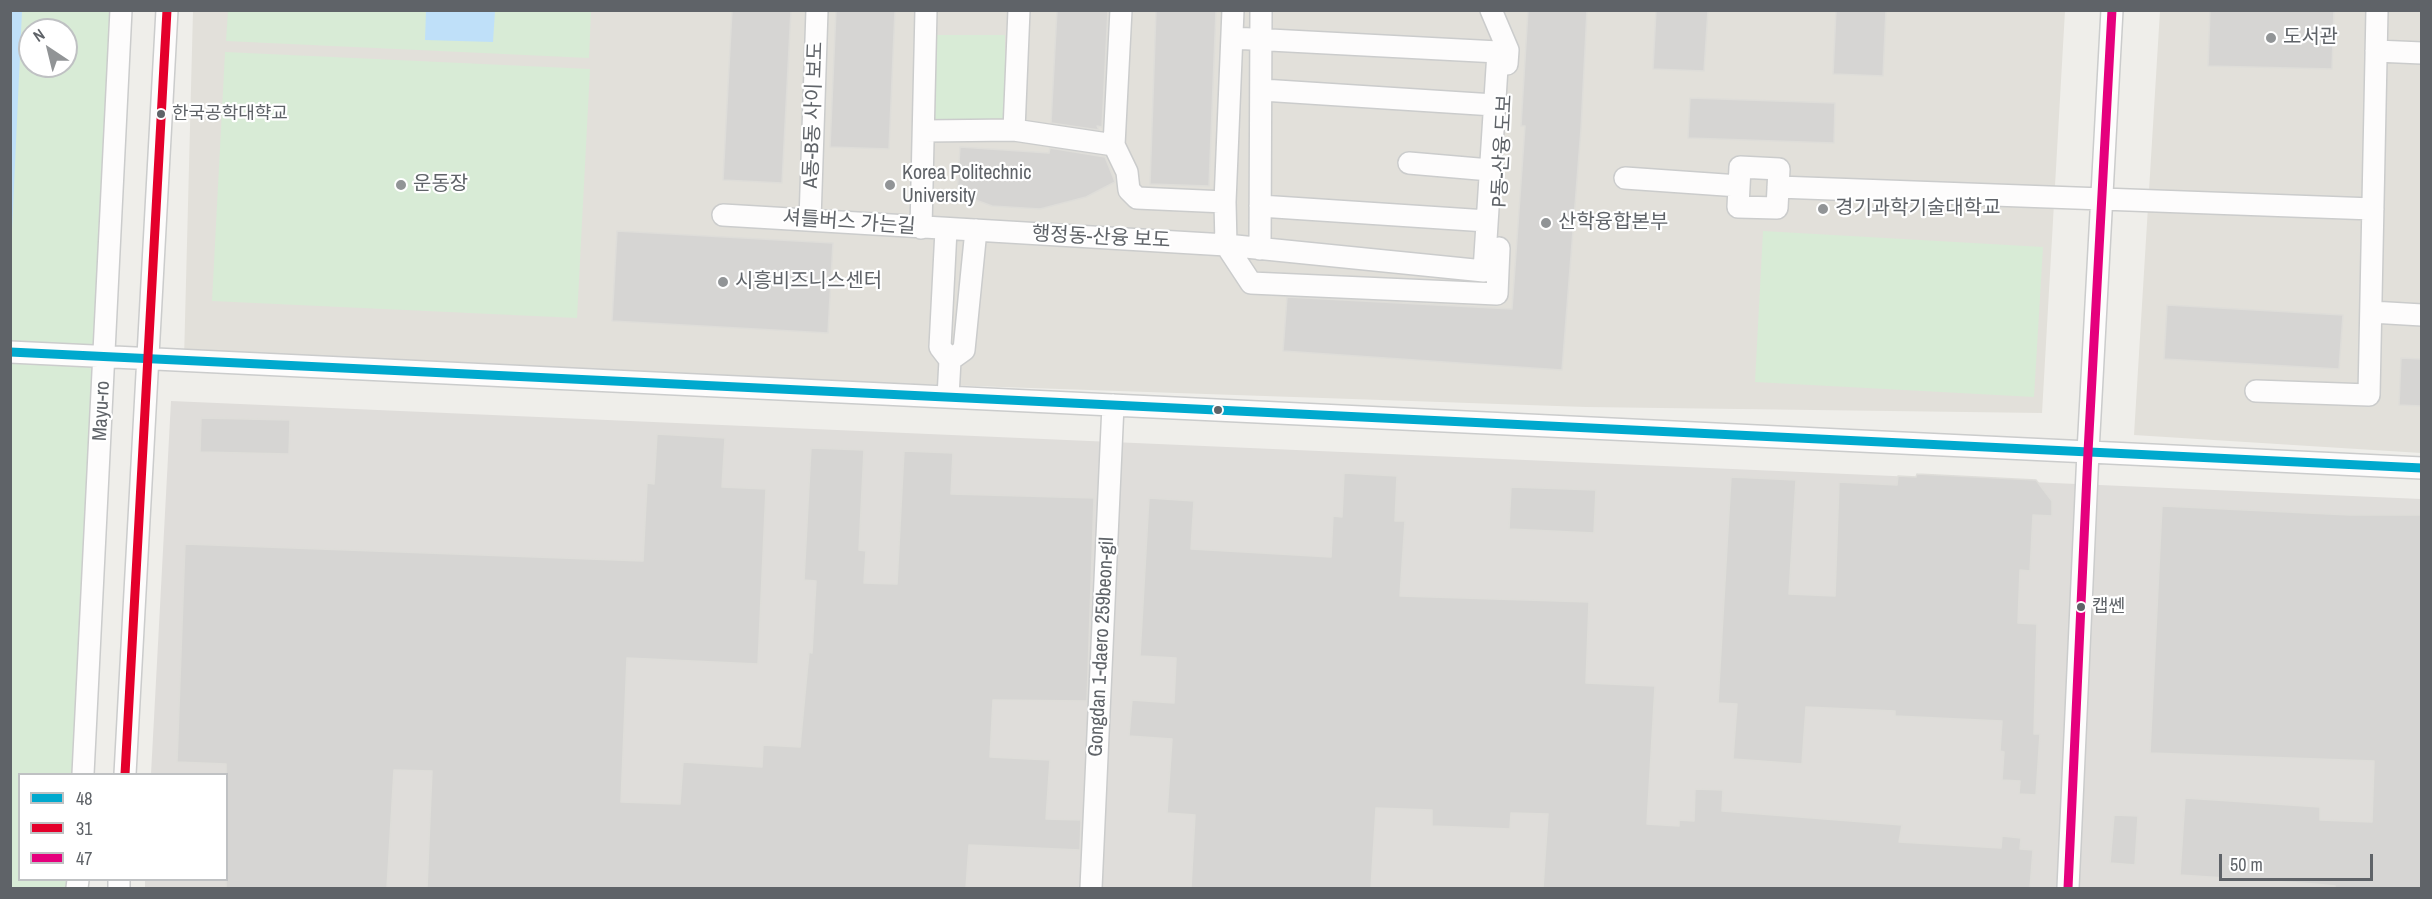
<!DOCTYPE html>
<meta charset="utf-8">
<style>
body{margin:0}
#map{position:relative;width:2432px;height:899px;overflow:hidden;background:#efeeea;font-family:"Archivo Narrow",sans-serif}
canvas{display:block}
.frame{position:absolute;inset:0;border:12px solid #5f6368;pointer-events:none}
.legend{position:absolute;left:18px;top:773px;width:210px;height:108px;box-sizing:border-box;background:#fff;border:2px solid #bfc1c3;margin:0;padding:8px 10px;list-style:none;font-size:18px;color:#5f6368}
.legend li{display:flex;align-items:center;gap:12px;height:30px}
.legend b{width:30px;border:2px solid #bfc1c3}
.north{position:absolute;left:18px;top:18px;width:60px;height:60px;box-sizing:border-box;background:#fff;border:2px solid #bfc1c3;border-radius:50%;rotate:325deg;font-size:16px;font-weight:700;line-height:24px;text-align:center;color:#5f6368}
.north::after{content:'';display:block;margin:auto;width:21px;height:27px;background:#919496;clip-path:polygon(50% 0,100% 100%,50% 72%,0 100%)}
.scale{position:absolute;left:2219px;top:854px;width:154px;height:27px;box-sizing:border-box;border:3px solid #5f6368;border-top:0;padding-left:8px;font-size:18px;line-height:21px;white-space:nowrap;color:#5f6368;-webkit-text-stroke:4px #fff;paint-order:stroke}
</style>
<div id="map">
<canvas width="2432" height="899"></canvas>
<div class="frame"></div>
<ul class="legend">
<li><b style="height:8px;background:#00a9ce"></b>48</li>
<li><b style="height:8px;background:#e4002b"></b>31</li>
<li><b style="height:8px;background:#e5007d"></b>47</li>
</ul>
<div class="north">N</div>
<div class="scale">50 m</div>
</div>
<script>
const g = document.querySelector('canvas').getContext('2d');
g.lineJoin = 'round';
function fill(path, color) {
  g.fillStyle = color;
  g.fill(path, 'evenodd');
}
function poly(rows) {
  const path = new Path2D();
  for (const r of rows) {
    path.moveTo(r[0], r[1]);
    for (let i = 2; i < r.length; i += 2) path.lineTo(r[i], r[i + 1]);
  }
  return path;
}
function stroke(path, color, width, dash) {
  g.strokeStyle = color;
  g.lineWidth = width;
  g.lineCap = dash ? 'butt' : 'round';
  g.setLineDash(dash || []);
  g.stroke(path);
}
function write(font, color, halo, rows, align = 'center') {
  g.font = font + ' "Archivo Narrow","Noto Sans KR",sans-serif';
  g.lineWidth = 4.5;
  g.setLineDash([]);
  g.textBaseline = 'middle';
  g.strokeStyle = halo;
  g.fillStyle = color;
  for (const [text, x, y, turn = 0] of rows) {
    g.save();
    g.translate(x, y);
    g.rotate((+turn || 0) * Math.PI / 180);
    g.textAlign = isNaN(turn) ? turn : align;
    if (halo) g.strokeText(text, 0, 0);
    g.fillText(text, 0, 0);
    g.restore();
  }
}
const industrial = poly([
 [171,401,2421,499,2421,888,145,888,145,880,226,880,226,774,151,774]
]);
const education = poly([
 [193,11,2065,11,2042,413,1586,407,184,359],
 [2160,11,2421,11,2421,453,2134,435]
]);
const green = poly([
 [10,11,120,11,83,774,20,774,20,880,78,880,77,888,11,888],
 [30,30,66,30,66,66,30,66],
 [228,11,591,11,589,58,226,41],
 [936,35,1005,35,1005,123,933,121],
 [225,52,590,69,577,318,212,301],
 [1763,231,2043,247,2034,397,1755,382]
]);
const water = poly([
 [12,11,22,11,11,252,10,43],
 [426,11,495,11,493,42,425,40]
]);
const building = poly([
 [732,10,791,10,782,183,723,180,732,10],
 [836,10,895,10,889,149,830,147,836,10],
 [1057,10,1108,10,1102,127,1097,126,1099,130,1051,123,1057,10],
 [1156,10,1216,10,1209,186,1150,184,1156,10],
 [1528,10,1587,10,1581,129,1562,370,1283,351,1287,297,1512,309,1525,126,1521,126,1528,10],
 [1656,10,1708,10,1704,71,1653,69,1656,10],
 [1836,10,1886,10,1883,76,1833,74,1836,10],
 [2210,10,2334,10,2332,69,2208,66,2210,10],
 [1690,98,1835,103,1834,143,1688,138,1690,98],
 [960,147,1049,153,1050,148,1105,157,1115,182,1086,197,1040,209,992,206,957,193,960,147],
 [617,231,833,243,828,333,612,321,617,231],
 [2167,305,2343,315,2339,369,2164,359,2167,305],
 [2401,358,2421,359,2421,406,2399,405,2401,358],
 [201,418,290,420,289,454,200,452,201,418],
 [657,434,725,438,722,487,766,489,758,664,627,658,621,802,680,804,683,762,762,767,763,745,800,747,809,652,812,653,816,581,804,580,811,448,864,450,859,550,866,551,864,583,897,584,904,451,953,453,951,494,1094,498,1087,701,993,700,990,757,1050,760,1046,819,1081,820,1080,850,969,845,966,888,427,888,432,771,394,770,387,888,226,888,226,764,177,762,185,544,643,561,647,483,654,484,657,434],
 [1344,473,1397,476,1395,521,1405,521,1400,596,1589,602,1586,683,1655,686,1647,824,1679,826,1679,820,1694,821,1695,789,1723,790,1722,811,1902,825,1899,842,2001,848,2002,836,2021,838,2020,849,2033,850,2030,888,1543,888,1548,814,1511,813,1510,829,1432,826,1432,810,1376,808,1371,888,1191,888,1195,815,1167,813,1172,739,1129,736,1132,700,1174,703,1176,658,1140,656,1149,498,1194,501,1191,549,1331,557,1333,516,1342,517,1344,473],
 [1917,474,2036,480,2052,501,2052,516,2033,515,2030,571,2020,570,2018,623,2037,624,2034,734,2040,734,2036,795,2019,794,2020,781,2002,780,2004,752,2000,751,2002,721,1895,716,1895,711,1806,707,1802,764,1733,759,1737,704,1718,703,1731,477,1796,480,1789,594,1835,596,1839,482,1897,485,1898,476,1916,477,1917,474],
 [1511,487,1596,490,1594,533,1509,529,1511,487],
 [2162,506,2350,515,2421,515,2421,888,2335,888,2335,886,2315,884,2180,875,2185,798,2320,807,2320,820,2372,822,2374,761,2150,753,2162,506],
 [2114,815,2138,816,2135,865,2110,863,2114,815]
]);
const minor = poly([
 [1019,10,1014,130,1114,145,1127,172,1129,190,1137,198,1225,202],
 [1233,10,1225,202,1226,245,1251,283,1497,294,1499,248],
 [1491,10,1508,50,1507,64],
 [2376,51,2422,53],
 [1262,90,1494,105],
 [925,131,1014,130],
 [1114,145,1121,10],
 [1409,163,1490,170],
 [1740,167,1779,169,1777,208,1738,207,1740,167],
 [1625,178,1739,186],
 [1778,187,2373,209],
 [1260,206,1487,221],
 [723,215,1226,245,1484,271,1498,52,1232,38],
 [810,220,817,10],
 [921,228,926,10],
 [946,230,940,347,950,360,948,397],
 [1260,249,1261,10],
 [2371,312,2422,315],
 [10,352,2422,468],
 [950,360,964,350,976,230],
 [2256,391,2369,395,2377,10],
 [83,774,121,10],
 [125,774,167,10],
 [77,888,78,880],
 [119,888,119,880],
 [1091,888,1113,405],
 [2068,888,2088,452,2112,10]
]);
const bus1 = poly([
 [10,352,2422,468]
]);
const bus2 = poly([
 [125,774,167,10]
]);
const bus3 = poly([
 [2068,888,2088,452,2112,10]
]);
const markers = [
 [2271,38,6,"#919496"],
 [161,114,5,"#5f6368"],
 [401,185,6,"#919496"],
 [890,185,6,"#919496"],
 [1823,209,6,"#919496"],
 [1546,223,6,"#919496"],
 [723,282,6,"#919496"],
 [1218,410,5,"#5f6368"],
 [2081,607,5,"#5f6368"]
];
const busNames = [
 ["한국공학대햑교",172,114],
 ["캡쎈",2092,607]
];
const poiNames = [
 ["도서관",2283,38],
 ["Korea Politechnic",902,174],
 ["University",902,197],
 ["운동장",413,185],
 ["경기과학기술대학교",1835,209],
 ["산학융합본부",1558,223],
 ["시흥비즈니스센터",735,282]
];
const streetNames = [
 ["A동-B동 사이 보도",814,115,-88],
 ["P동-산융 도보",1503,151,-87],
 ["셔틀버스 가는길",849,223,4],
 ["행정동-산융 보도",1101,238,3],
 ["Mayu-ro",102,411,-87],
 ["Gongdan 1-daero 259beon-gil",1102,647,-87]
];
fill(industrial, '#dfddda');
fill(education, '#e2e0da');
fill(green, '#d8ebd6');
fill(water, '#bfe0f9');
fill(building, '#d6d5d3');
stroke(building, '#deddd9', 1.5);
stroke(minor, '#cbcccc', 24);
stroke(minor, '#fdfcfc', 21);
stroke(bus1, '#00a9ce', 9);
stroke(bus2, '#e4002b', 9);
stroke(bus3, '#e5007d', 9);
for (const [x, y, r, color] of markers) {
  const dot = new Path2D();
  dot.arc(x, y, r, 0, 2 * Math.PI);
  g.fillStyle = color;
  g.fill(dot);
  stroke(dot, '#fff', 2);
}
write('18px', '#5f6368', '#fff', busNames, 'left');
write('20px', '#5f6368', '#fff', poiNames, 'left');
write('20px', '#5f6368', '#fff', streetNames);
</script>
